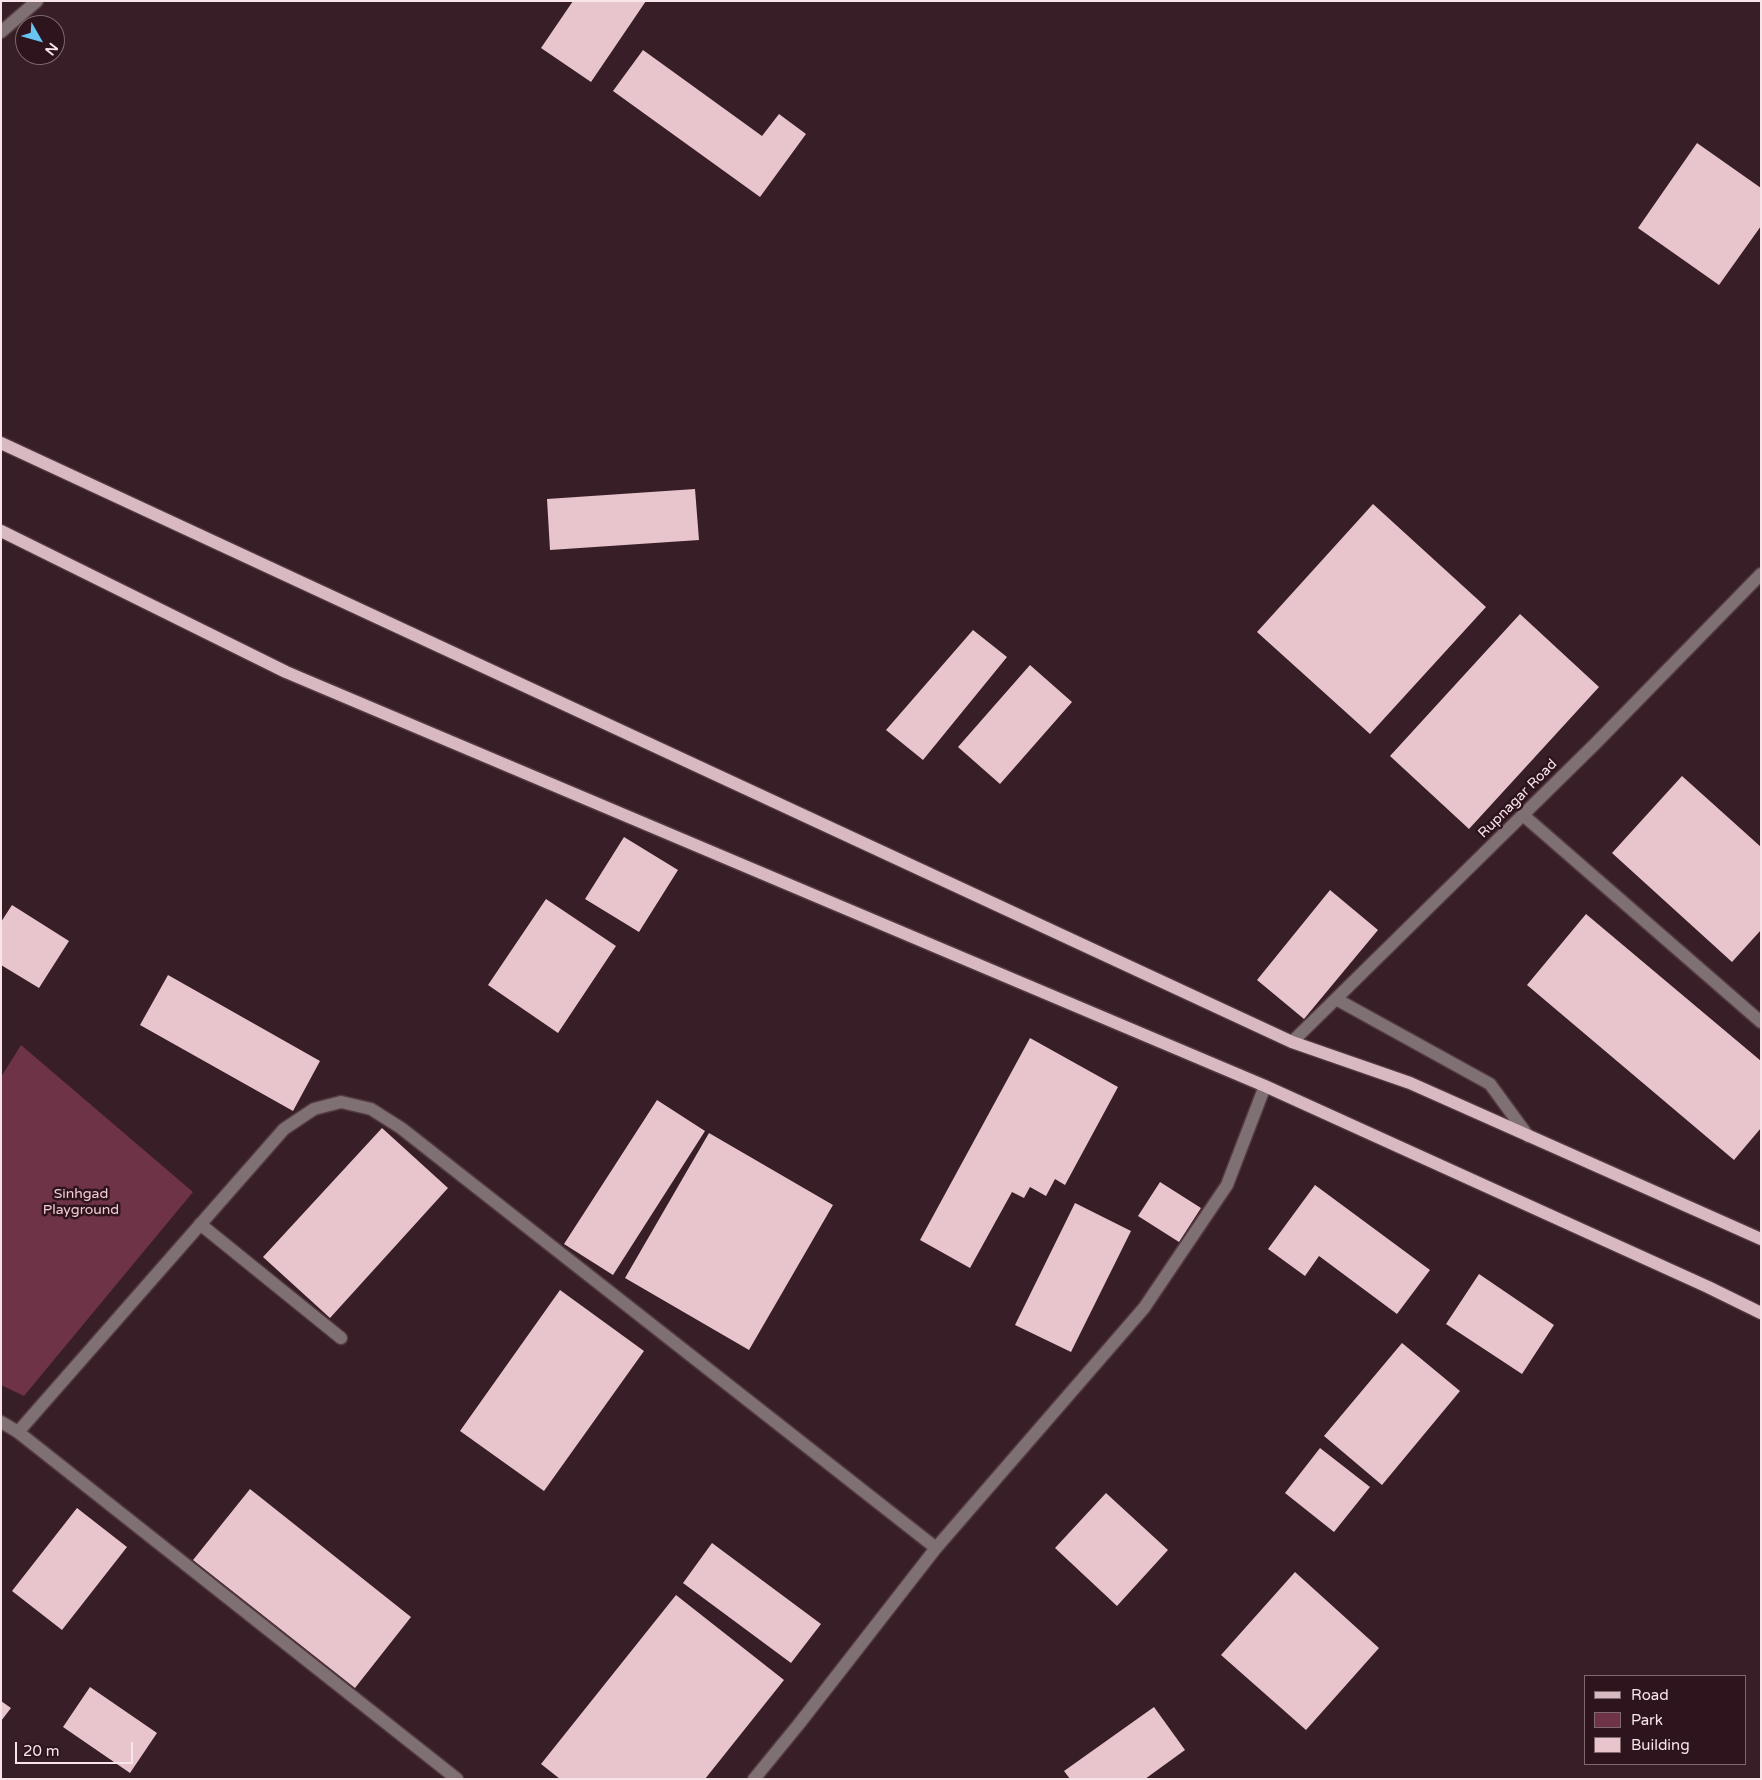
<!DOCTYPE html>
<style>
body{margin:0}
#map{position:relative;width:1762px;height:1780px;overflow:hidden;background:#381e26;font-family:"Varela Round",sans-serif}
canvas{display:block}
.frame{position:absolute;inset:0;border:2px solid #f8e5ea;pointer-events:none}
.legend{position:absolute;left:1584px;top:1675px;width:162px;height:90px;box-sizing:border-box;background:#2e141c;border:1px solid #7f686e;margin:0;padding:6px 9px;list-style:none;font-size:15px;color:#f8e5ea}
.legend li{display:flex;align-items:center;gap:10px;height:25px}
.legend b{width:25px;border:1px solid #7f686e}
.north{position:absolute;left:15px;top:15px;width:50px;height:50px;box-sizing:border-box;background:#2e141c;border:1px solid #7f686e;border-radius:50%;rotate:128deg;font-size:14px;font-weight:700;line-height:20px;text-align:center;color:#f8e5ea}
.north::after{content:'';display:block;margin:auto;width:18px;height:22px;background:#68c4f0;clip-path:polygon(50% 0,100% 100%,50% 72%,0 100%)}
.scale{position:absolute;left:15px;top:1742px;width:118px;height:22px;box-sizing:border-box;border:2px solid #f8e5ea;border-top:0;padding-left:6px;font-size:15px;line-height:18px;white-space:nowrap;color:#f8e5ea;-webkit-text-stroke:4px #2e141c;paint-order:stroke}
</style>
<div id="map">
<canvas width="1762" height="1780"></canvas>
<div class="frame"></div>
<ul class="legend">
<li><b style="height:6px;background:#d8b9c1"></b>Road</li>
<li><b style="height:14px;background:#6e3346"></b>Park</li>
<li><b style="height:14px;background:#e8c4cd"></b>Building</li>
</ul>
<div class="north">N</div>
<div class="scale">20 m</div>
</div>
<script>
const g = document.querySelector('canvas').getContext('2d');
g.lineJoin = 'round';
function fill(path, color) {
  g.fillStyle = color;
  g.fill(path, 'evenodd');
}
function poly(rows) {
  const path = new Path2D();
  for (const r of rows) {
    path.moveTo(r[0], r[1]);
    for (let i = 2; i < r.length; i += 2) path.lineTo(r[i], r[i + 1]);
  }
  return path;
}
function stroke(path, color, width, dash) {
  g.strokeStyle = color;
  g.lineWidth = width;
  g.lineCap = dash ? 'butt' : 'round';
  g.setLineDash(dash || []);
  g.stroke(path);
}
function write(font, color, halo, rows, align = 'center') {
  g.font = font + ' "Varela Round",sans-serif';
  g.lineWidth = 5;
  g.setLineDash([]);
  g.textBaseline = 'middle';
  g.strokeStyle = halo;
  g.fillStyle = color;
  for (const [text, x, y, turn = 0] of rows) {
    g.save();
    g.translate(x, y);
    g.rotate((+turn || 0) * Math.PI / 180);
    g.textAlign = isNaN(turn) ? turn : align;
    if (halo) g.strokeText(text, 0, 0);
    g.fillText(text, 0, 0);
    g.restore();
  }
}
const green = poly([
 [21,1045,193,1192,24,1396,1,1385,1,1077]
]);
const building = poly([
 [573,1,646,1,591,82,541,48],
 [643,50,762,136,779,114,806,134,760,197,613,91],
 [1697,143,1761,188,1761,226,1719,285,1638,228],
 [695,489,699,540,550,550,547,499],
 [1373,504,1486,607,1370,734,1257,632],
 [1520,614,1599,687,1469,829,1390,756],
 [973,630,1007,657,923,760,886,730],
 [1030,665,1072,702,1000,784,958,747],
 [1682,776,1761,847,1761,930,1732,962,1612,853],
 [624,837,678,870,639,932,585,899],
 [1330,890,1378,930,1304,1019,1257,980],
 [546,899,616,946,558,1033,488,985],
 [12,905,69,941,39,988,1,965,1,922],
 [1586,914,1761,1061,1761,1128,1734,1160,1527,985],
 [168,975,320,1061,293,1111,140,1025],
 [1030,1038,1118,1087,1065,1185,1055,1179,1046,1196,1030,1187,1024,1198,1012,1192,970,1268,920,1240],
 [657,1100,705,1131,613,1275,564,1244],
 [382,1128,448,1188,330,1318,263,1257],
 [709,1133,833,1205,749,1350,625,1278],
 [1160,1182,1201,1208,1179,1242,1138,1216],
 [1315,1185,1430,1270,1397,1314,1319,1256,1305,1276,1268,1249],
 [1075,1203,1131,1231,1071,1352,1015,1325],
 [1479,1274,1554,1325,1522,1374,1446,1324],
 [560,1290,644,1351,544,1491,460,1431],
 [1402,1343,1460,1391,1382,1485,1324,1436],
 [1320,1448,1370,1487,1334,1532,1285,1493],
 [250,1489,411,1617,355,1688,193,1560],
 [1106,1493,1168,1550,1117,1606,1055,1548],
 [77,1508,127,1547,62,1630,12,1591],
 [712,1543,821,1624,791,1663,683,1583],
 [1295,1572,1379,1648,1306,1730,1221,1655],
 [676,1595,784,1680,705,1779,560,1779,541,1764],
 [90,1687,157,1733,130,1773,63,1727],
 [1,1701,11,1708,1,1721],
 [1154,1707,1185,1750,1145,1779,1070,1779,1064,1771]
]);
const minor = poly([
 [1,32,37,1],
 [1523,815,1761,1022],
 [1336,999,1490,1084,1528,1136],
 [1292,1042,1596,743,1761,574],
 [200,1224,341,1338],
 [1,1422,18,1432,284,1129,314,1109,341,1102,371,1109,401,1128,936,1548],
 [18,1432,457,1779],
 [754,1779,799,1724,936,1548,1144,1308,1227,1185,1265,1086]
]);
const major = poly([
 [1,443,1292,1042,1410,1083,1761,1239],
 [1,531,286,672,1265,1086,1708,1287,1761,1313]
]);
const streetNames = [
 ["Rupnagar Road",1518,799,-45]
];
const parkNames = [
 ["Sinhgad",81,1194],
 ["Playground",81,1210]
];
fill(green, '#6e3346');
fill(building, '#e8c4cd');
stroke(minor, '#533a41', 15);
stroke(major, '#533a41', 15);
stroke(minor, '#7f7073', 12);
stroke(major, '#d8b9c1', 12);
write('14px', '#f8e5ea', '#2e141c', streetNames);
write('14px', '#f4cad4', '#2e141c', parkNames);
</script>
